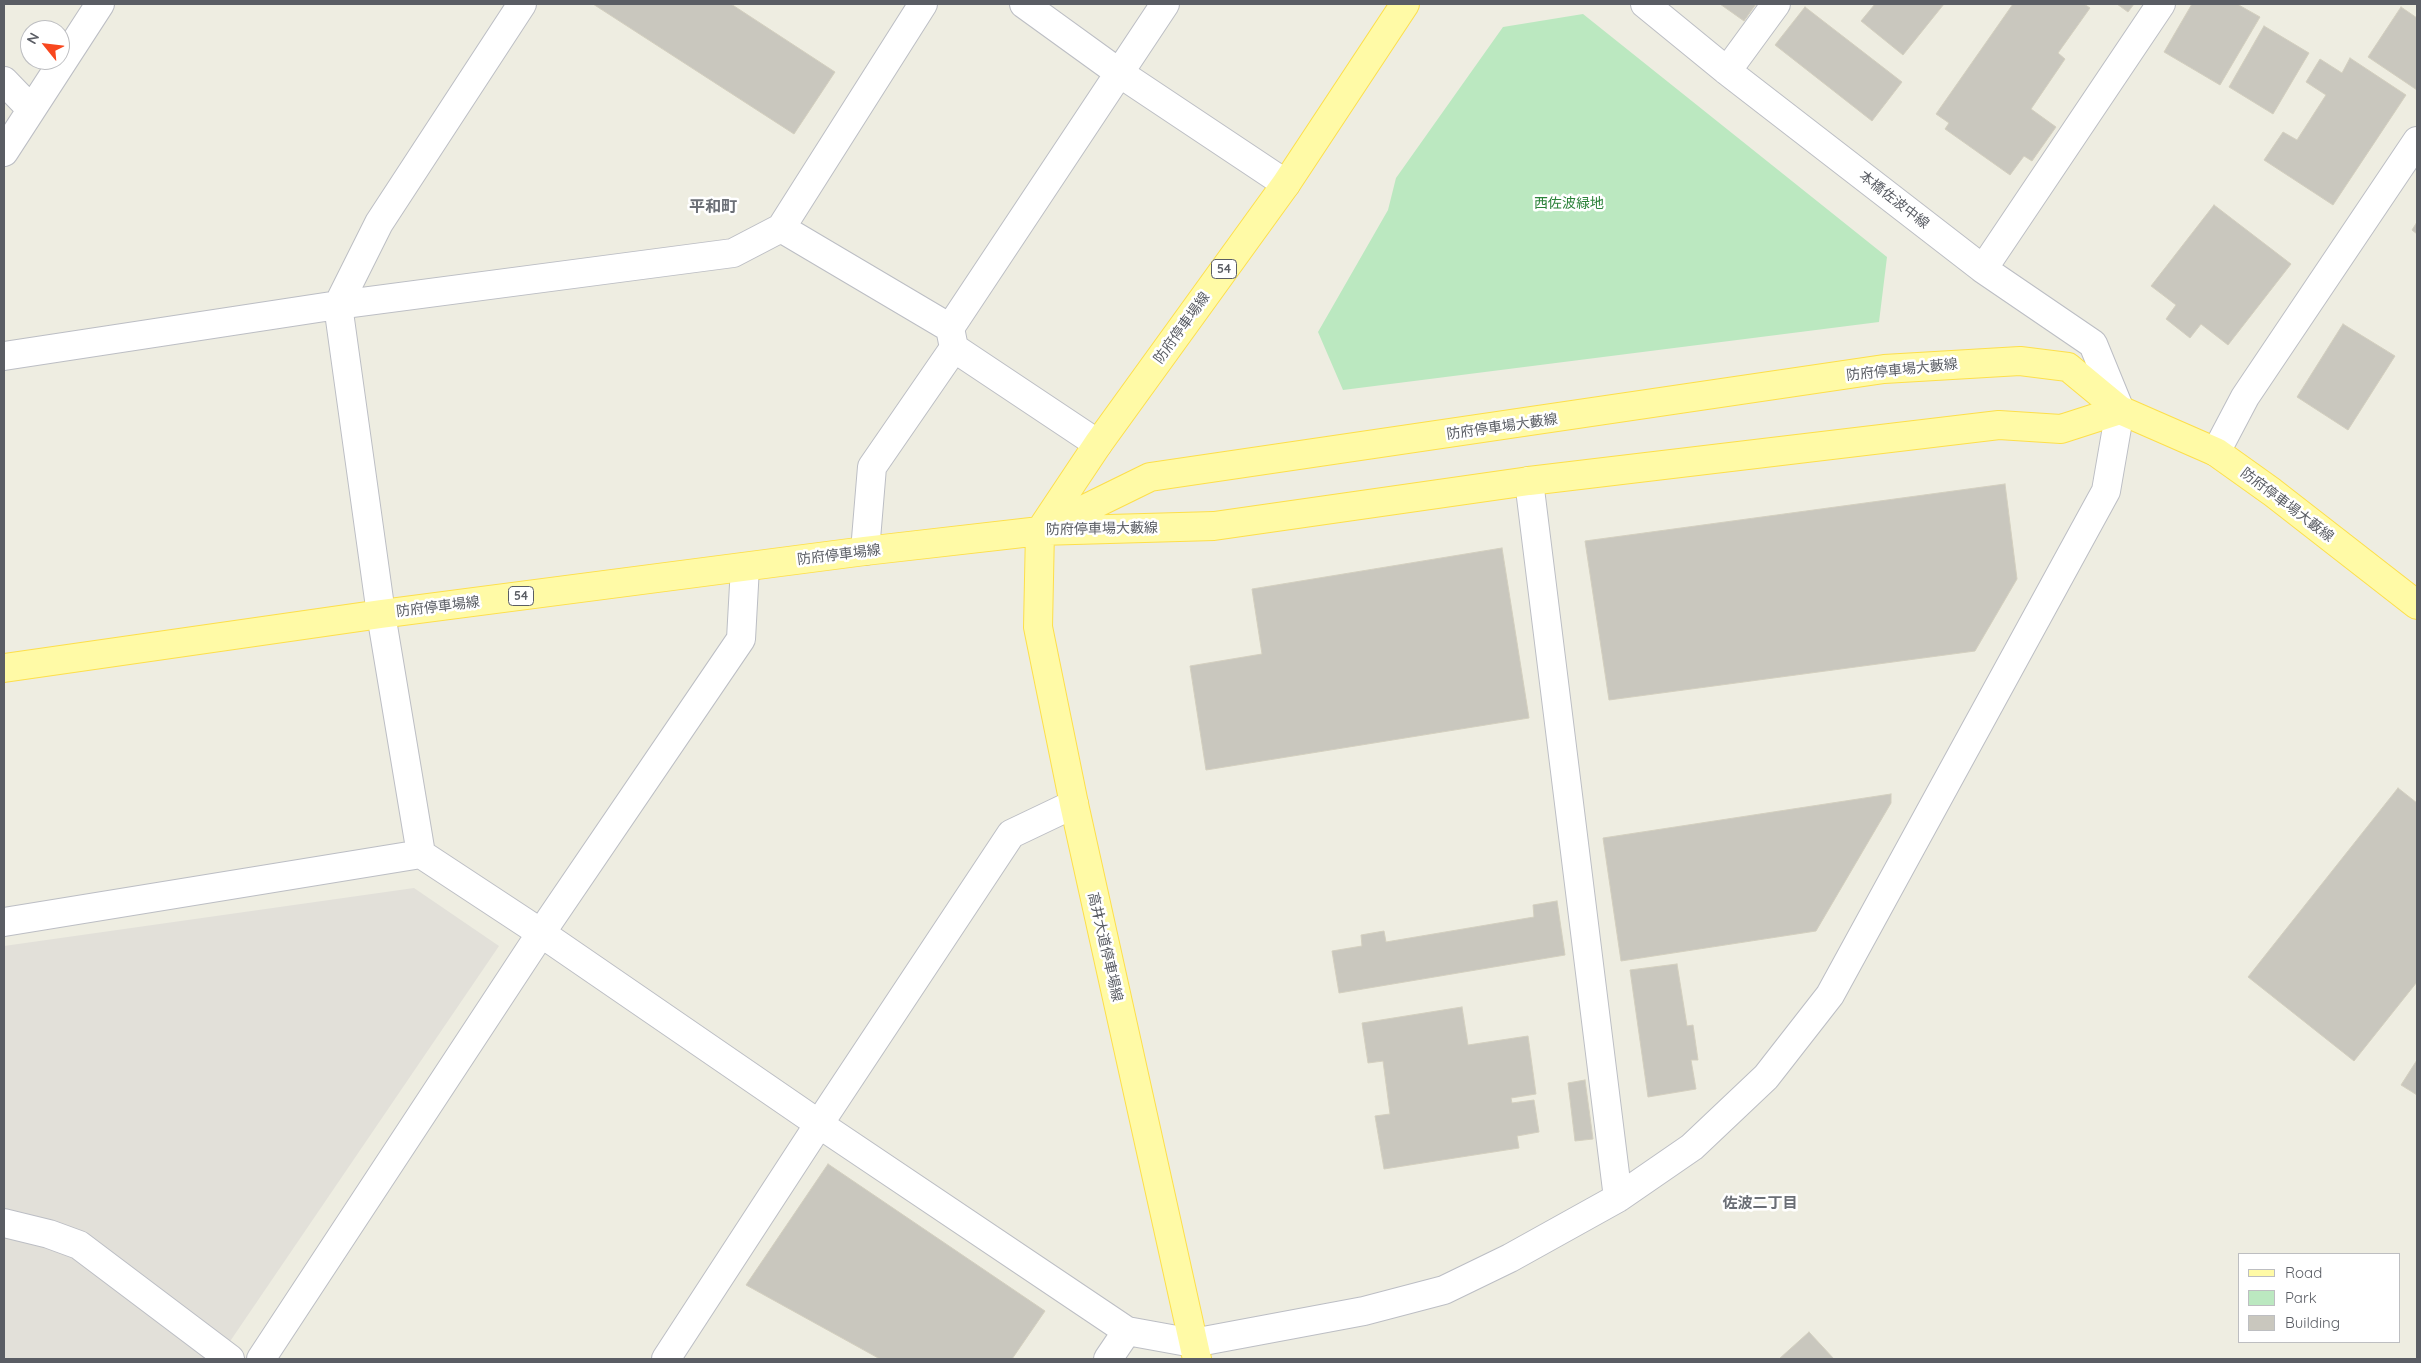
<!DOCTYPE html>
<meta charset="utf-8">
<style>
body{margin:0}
#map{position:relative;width:2421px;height:1363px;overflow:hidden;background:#eeede1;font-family:Quicksand,sans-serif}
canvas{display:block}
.frame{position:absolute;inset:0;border:5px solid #5a5d64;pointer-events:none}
.legend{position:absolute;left:2238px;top:1253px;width:162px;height:90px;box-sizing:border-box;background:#fff;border:1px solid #bdbec1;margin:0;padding:6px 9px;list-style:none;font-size:15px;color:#5a5d64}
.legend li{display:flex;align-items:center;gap:10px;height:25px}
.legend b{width:25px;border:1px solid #bdbec1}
.north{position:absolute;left:20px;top:20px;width:50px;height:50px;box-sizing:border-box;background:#fff;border:1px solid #bdbec1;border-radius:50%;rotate:299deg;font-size:14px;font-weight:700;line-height:20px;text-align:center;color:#5a5d64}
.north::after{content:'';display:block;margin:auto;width:18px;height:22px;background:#f8471e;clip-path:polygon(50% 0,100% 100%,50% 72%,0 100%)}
</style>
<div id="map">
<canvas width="2421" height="1363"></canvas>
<div class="frame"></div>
<ul class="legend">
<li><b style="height:6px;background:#fffaa6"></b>Road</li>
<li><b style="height:14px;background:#bbe8c0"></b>Park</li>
<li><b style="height:14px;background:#c9c7be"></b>Building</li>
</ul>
<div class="north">N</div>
</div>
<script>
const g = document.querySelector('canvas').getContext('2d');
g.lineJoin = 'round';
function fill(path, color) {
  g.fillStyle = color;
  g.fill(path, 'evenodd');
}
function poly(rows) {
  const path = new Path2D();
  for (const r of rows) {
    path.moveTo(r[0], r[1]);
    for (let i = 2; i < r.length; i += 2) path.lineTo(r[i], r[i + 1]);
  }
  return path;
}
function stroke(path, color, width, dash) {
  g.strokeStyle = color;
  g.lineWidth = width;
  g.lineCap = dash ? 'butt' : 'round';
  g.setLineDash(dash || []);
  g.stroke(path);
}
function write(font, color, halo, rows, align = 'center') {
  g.font = font + ' Quicksand,"Noto Sans JP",sans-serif';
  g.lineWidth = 5;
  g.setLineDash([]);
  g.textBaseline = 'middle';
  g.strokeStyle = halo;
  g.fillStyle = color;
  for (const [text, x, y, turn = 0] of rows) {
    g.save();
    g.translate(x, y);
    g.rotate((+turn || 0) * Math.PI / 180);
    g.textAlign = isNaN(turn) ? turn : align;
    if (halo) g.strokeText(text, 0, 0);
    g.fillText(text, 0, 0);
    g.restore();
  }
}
const industrial = poly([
 [414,888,499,946,218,1359,4,1359,4,946]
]);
const green = poly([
 [1583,14,1887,257,1879,322,1343,390,1318,332,1388,210,1396,178,1503,27]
]);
const building = poly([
 [593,4,731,4,835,72,794,134,593,4],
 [1720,4,1756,4,1744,21,1720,4],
 [1875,4,1944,4,1903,55,1861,21,1875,4],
 [2013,4,2084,4,2090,8,2058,53,2065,59,2031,109,2056,127,2032,161,2024,156,2010,175,1945,129,1949,123,1936,114,2013,4],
 [2117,4,2134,4,2128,12,2117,4],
 [2192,4,2237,4,2260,17,2220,85,2164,52,2192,4],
 [1805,7,1902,82,1872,121,1775,45,1805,7],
 [2401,7,2417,18,2417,90,2368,57,2401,7],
 [2264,26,2309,53,2273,114,2229,87,2264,26],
 [2350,58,2406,95,2333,205,2264,160,2283,132,2297,140,2326,95,2306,82,2320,59,2342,73,2350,58],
 [2214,205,2291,264,2228,345,2201,324,2190,338,2166,319,2176,305,2151,286,2214,205],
 [2417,222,2417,234,2412,230,2417,222],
 [2343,324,2395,356,2348,430,2297,397,2343,324],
 [2005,484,2017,579,1975,651,1609,700,1585,541,2005,484],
 [1502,548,1529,718,1206,770,1190,666,1262,654,1252,589,1502,548],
 [2398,788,2417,803,2417,982,2354,1061,2248,977,2398,788],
 [1891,794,1891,803,1816,931,1621,961,1603,838,1891,794],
 [1557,901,1565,955,1339,993,1332,951,1362,946,1361,935,1384,931,1386,942,1534,917,1533,905,1557,901],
 [1677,964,1687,1026,1693,1025,1698,1060,1691,1060,1696,1089,1648,1097,1630,970,1677,964],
 [1462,1007,1468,1045,1528,1036,1536,1094,1511,1098,1512,1103,1534,1100,1539,1132,1517,1136,1519,1148,1384,1169,1375,1116,1390,1114,1383,1061,1368,1063,1362,1023,1462,1007],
 [2417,1060,2417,1095,2401,1085,2417,1060],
 [1585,1080,1593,1139,1575,1141,1568,1083,1585,1080],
 [828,1164,1045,1311,1012,1359,880,1359,746,1285,828,1164],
 [1809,1332,1834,1359,1779,1359,1809,1332]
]);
const minor = poly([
 [1024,4,1118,72,1286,184],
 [1727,71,1776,4],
 [4,81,31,109],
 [4,152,100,4],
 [781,228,950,328],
 [1983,269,2161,4],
 [954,348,1098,444],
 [4,356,338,305,733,253,781,228,923,4],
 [2216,452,2245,397,2417,141],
 [1529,481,1618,1198],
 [865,551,872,467,954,348,950,328,1165,4],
 [421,854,381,614,338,305,379,223,522,4],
 [4,922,421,854,541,933,819,1124,1127,1331],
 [4,1223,49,1234,79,1245,230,1359],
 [261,1359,541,933,741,639,745,567],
 [666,1359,819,1124,1011,834,1074,804],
 [1108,1359,1127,1331,1193,1343,1364,1311,1444,1290,1510,1258,1618,1198,1692,1147,1766,1077,1830,995,2106,491,2120,410,2093,344,1983,269,1727,71,1645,4]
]);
const major = poly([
 [1048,527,1150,477,1884,369,2020,361,2068,367,2120,410,2216,452,2272,492,2417,605],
 [1040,531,1038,627,1074,804,1197,1359],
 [1040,531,1098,444,1286,184,1405,4],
 [4,668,381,614,865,551,1040,531,1214,526,1529,481,1999,425,2061,429,2120,410]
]);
const shields = [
 [1224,269,25],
 [521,596,25]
];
const shieldNames = [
 ["54",1224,269],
 ["54",521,596]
];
const streetNames = [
 ["本橋佐波中線",1894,200,38],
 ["防府停車場線",1182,328,-54],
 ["防府停車場大藪線",1902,370,-6],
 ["防府停車場大藪線",1502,427,-8],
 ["防府停車場大藪線",2287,505,37],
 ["防府停車場大藪線",1102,529,-1],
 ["防府停車場線",839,555,-7],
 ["防府停車場線",438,607,-7],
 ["高井大道停車場線",1105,947,77]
];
const parkNames = [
 ["西佐波緑地",1569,204]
];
const neighbourhoodNames = [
 ["佐波二丁目",1760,1203]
];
const quarterNames = [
 ["平和町",713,207]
];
fill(industrial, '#e2e0d9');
fill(green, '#bbe8c0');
fill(building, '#c9c7be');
stroke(building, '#d3cfbf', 1);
stroke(minor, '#bcbec4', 30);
stroke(major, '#fddf4b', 30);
stroke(minor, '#fff', 28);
stroke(major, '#fffaa6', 28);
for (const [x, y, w] of shields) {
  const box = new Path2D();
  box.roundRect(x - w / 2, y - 9.5, w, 19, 4);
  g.fillStyle = '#fff';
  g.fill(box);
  stroke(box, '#5a5d64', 1);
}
write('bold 12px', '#5a5d64', null, shieldNames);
write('14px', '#5a5d64', '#fff', streetNames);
write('14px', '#2c823a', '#fff', parkNames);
write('bold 15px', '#6b6f76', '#fff', neighbourhoodNames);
write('bold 16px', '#6b6f76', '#fff', quarterNames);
</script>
